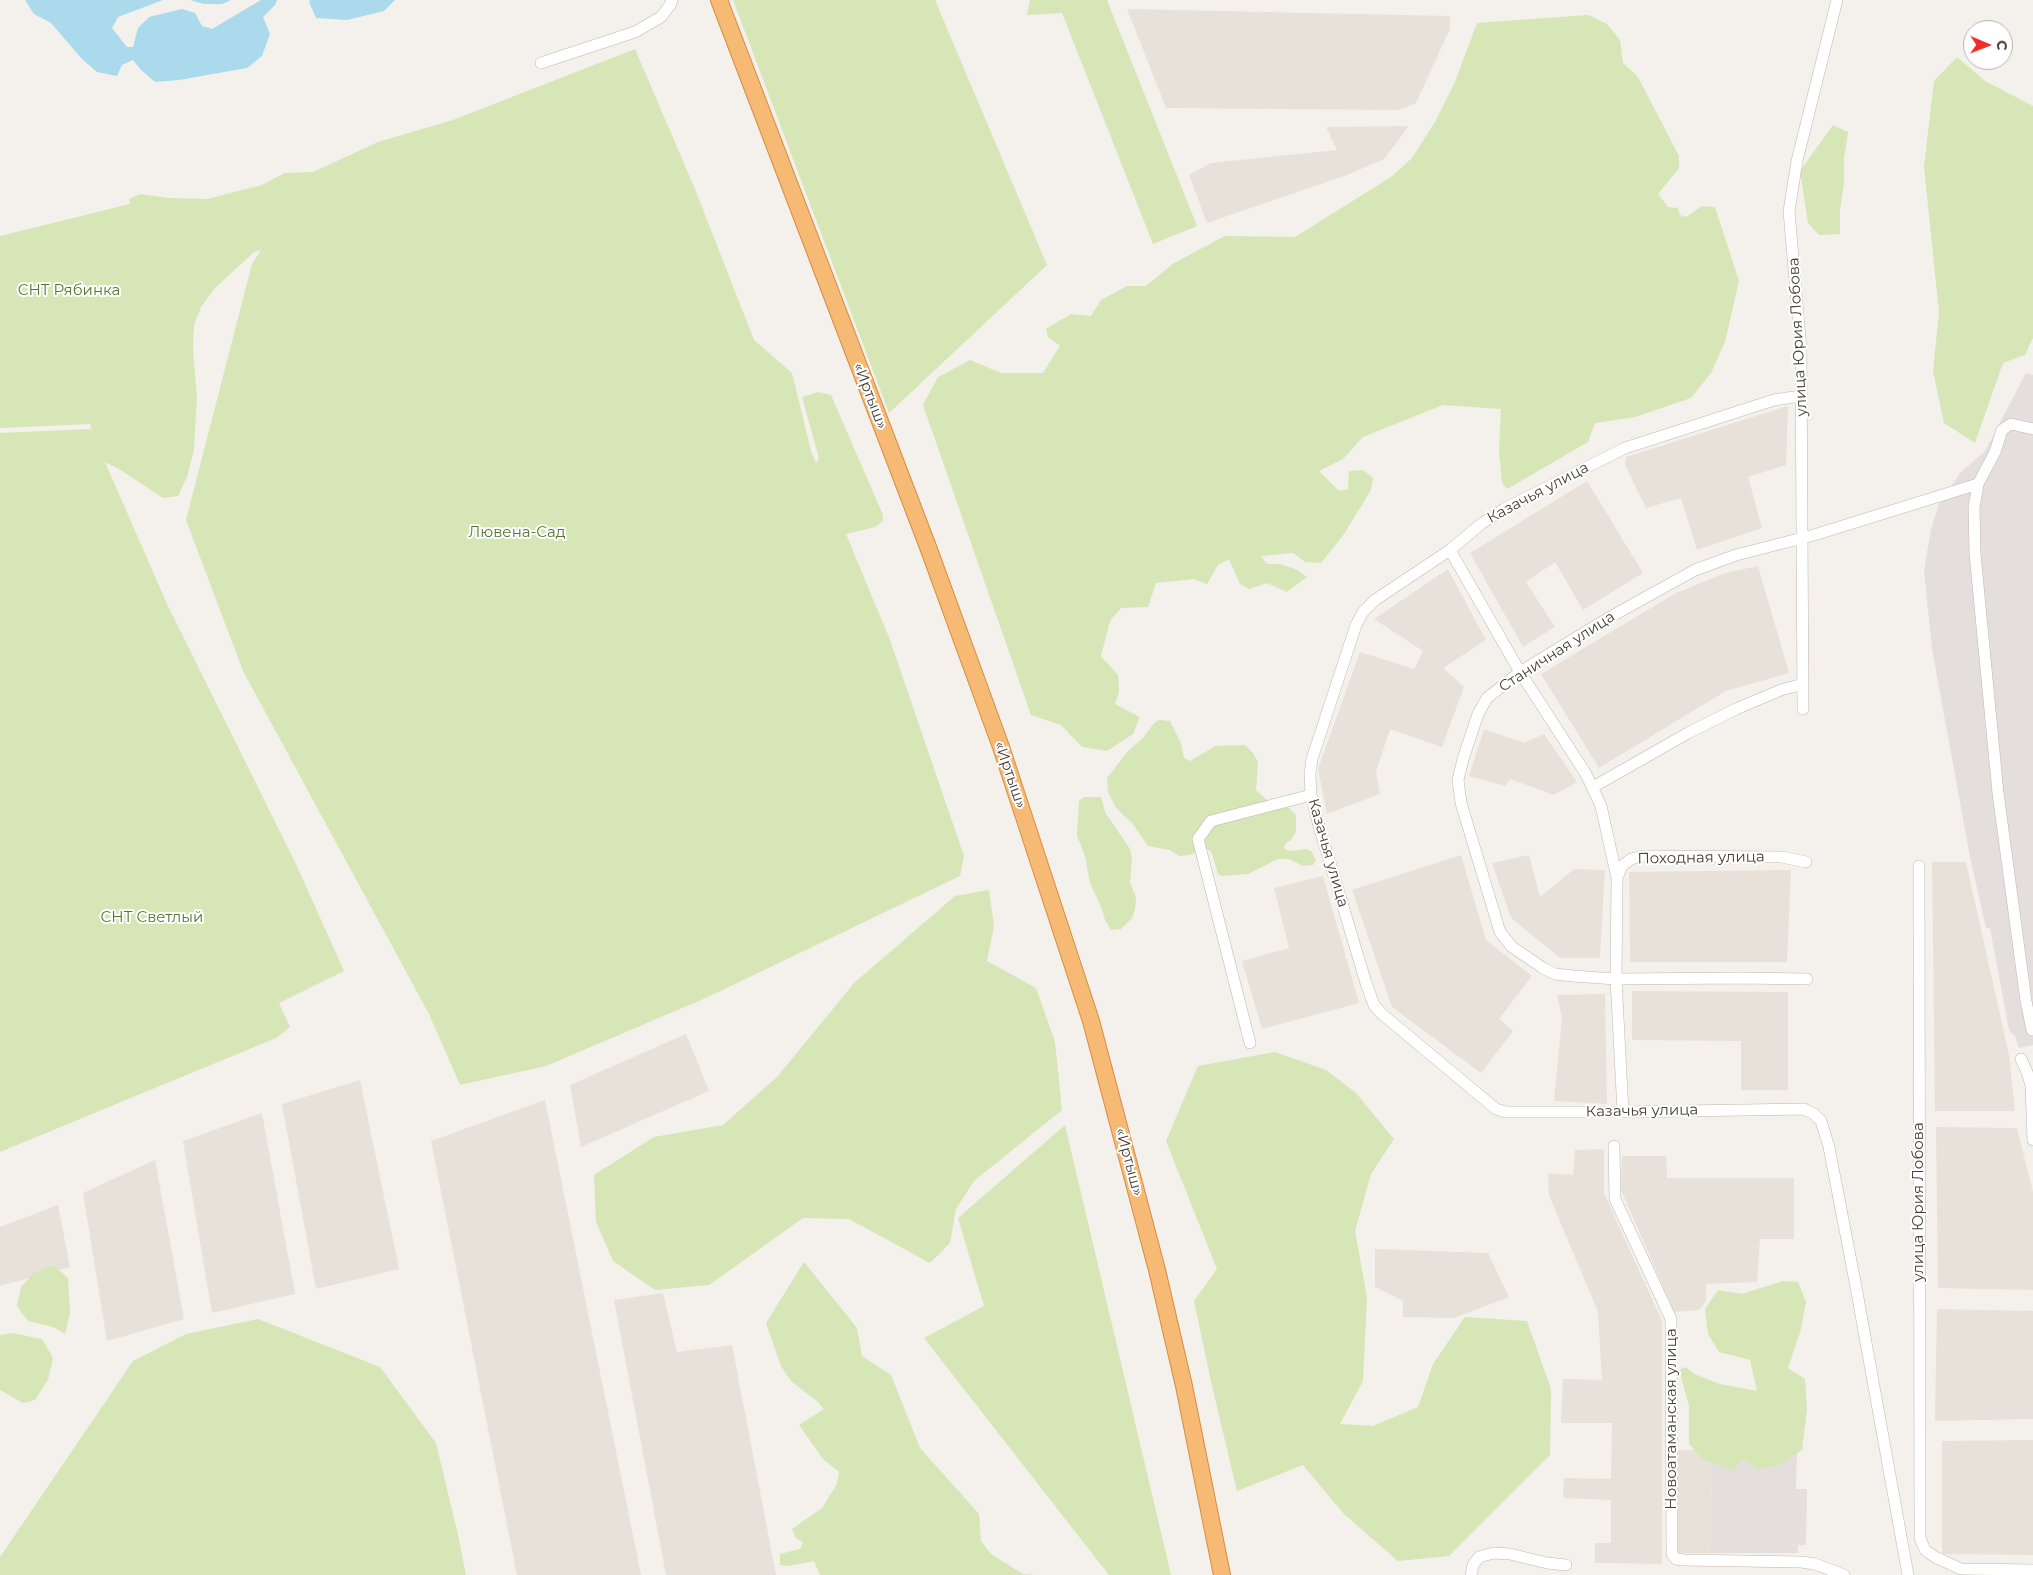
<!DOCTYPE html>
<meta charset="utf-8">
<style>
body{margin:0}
#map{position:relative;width:2033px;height:1575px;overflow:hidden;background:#f4f0eb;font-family:Montserrat,sans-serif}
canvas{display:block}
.north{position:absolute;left:1963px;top:20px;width:50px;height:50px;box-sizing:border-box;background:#fff;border:1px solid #b6b3b0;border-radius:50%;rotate:91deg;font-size:14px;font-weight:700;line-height:20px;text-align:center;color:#484039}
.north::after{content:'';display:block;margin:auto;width:18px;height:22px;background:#ee2d28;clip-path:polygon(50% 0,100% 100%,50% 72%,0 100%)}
</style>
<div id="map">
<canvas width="2033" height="1575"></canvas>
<div class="north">С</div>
</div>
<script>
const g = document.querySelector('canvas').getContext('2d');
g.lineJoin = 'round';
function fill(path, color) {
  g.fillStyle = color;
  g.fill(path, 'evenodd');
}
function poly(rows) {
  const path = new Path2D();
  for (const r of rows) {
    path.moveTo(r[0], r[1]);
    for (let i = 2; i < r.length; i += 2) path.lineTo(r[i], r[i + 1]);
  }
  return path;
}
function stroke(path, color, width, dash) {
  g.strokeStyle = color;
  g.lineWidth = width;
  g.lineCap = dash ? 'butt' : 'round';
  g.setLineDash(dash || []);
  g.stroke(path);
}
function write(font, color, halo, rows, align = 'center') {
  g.font = font + ' Montserrat,sans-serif';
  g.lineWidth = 4;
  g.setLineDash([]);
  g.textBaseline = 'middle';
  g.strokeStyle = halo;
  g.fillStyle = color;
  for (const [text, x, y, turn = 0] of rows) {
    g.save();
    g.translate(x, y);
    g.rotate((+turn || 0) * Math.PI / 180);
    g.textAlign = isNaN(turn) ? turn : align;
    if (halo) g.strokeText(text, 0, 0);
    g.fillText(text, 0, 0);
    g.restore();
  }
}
const residential = poly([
 [1127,9,1450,16,1450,29,1416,103,1398,110,1166,108],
 [1409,126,1384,159,1347,175,1207,223,1189,175,1211,163,1337,150,1326,127],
 [1788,406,1786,465,1748,477,1762,528,1697,550,1681,498,1646,508,1625,465,1626,457],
 [1587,481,1643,573,1583,610,1555,562,1526,582,1555,627,1523,647,1470,553],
 [1758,566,1789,673,1726,691,1599,768,1541,674,1676,593,1725,573],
 [1448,569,1486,640,1443,668,1464,687,1442,747,1390,729,1376,772,1380,794,1327,814,1318,769,1360,652,1414,669,1423,651,1374,619],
 [1484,729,1524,743,1544,734,1577,782,1554,795,1510,779,1506,786,1469,776],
 [1461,855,1486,940,1532,976,1499,1019,1513,1031,1481,1073,1392,1007,1352,890],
 [1529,855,1540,897,1574,869,1605,870,1600,958,1560,958,1511,918,1492,863],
 [1932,862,1966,862,2009,1055,2015,1111,1935,1111],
 [1791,870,1787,962,1630,962,1629,872],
 [1323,876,1359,1003,1262,1029,1242,961,1289,948,1274,888],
 [1632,991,1788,992,1788,1090,1741,1090,1741,1041,1632,1040],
 [1605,994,1607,1104,1554,1101,1562,1018,1557,995],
 [686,1034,709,1091,581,1147,570,1085],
 [360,1080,399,1269,316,1289,282,1104],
 [545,1100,641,1575,517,1575,431,1141],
 [262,1113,295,1294,212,1313,183,1141],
 [1936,1127,2017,1128,2033,1192,2033,1290,1938,1288],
 [1604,1149,1604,1193,1662,1321,1662,1564,1595,1563,1595,1543,1611,1543,1611,1500,1563,1498,1564,1478,1611,1479,1612,1423,1561,1423,1563,1379,1602,1380,1598,1312,1549,1195,1548,1173,1573,1175,1575,1150],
 [1622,1156,1666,1156,1667,1178,1794,1178,1794,1239,1760,1239,1757,1282,1706,1284,1706,1301,1699,1310,1674,1312,1621,1190],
 [155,1160,184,1319,107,1341,83,1193],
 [58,1205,70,1267,0,1286,0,1227],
 [1375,1249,1488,1253,1509,1297,1454,1318,1403,1317,1403,1301,1375,1287],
 [663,1293,677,1352,732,1345,776,1575,666,1575,614,1300],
 [1937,1309,2033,1311,2033,1419,1935,1421],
 [2033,1440,2033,1555,1942,1554,1942,1441],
 [1678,1450,1712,1450,1711,1553,1677,1553]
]);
const industrial = poly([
 [2026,373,2033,375,2033,1045,2019,1048,2015,1036,2009,1030,1990,928,1986,928,1970,857,1932,649,1924,571,1931,529,1939,504,1960,473,1985,451],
 [1712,1450,1797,1450,1796,1489,1807,1489,1806,1545,1798,1545,1798,1553,1711,1553]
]);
const green = poly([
 [733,0,935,0,1047,265,889,413],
 [1030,0,1107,0,1197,226,1153,244,1062,13,1027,15],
 [1588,15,1607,24,1620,40,1623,63,1638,77,1679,156,1679,168,1658,194,1668,207,1678,208,1680,215,1686,217,1702,206,1715,207,1739,281,1725,342,1711,373,1691,398,1635,417,1595,423,1588,442,1507,489,1502,483,1499,451,1501,409,1443,405,1363,437,1343,459,1319,471,1339,491,1348,489,1349,471,1363,470,1373,478,1371,490,1344,534,1321,563,1305,562,1293,553,1261,556,1267,564,1280,564,1295,569,1307,577,1287,592,1267,583,1249,589,1240,584,1229,559,1218,565,1207,584,1194,579,1156,583,1148,607,1121,608,1110,621,1101,656,1118,675,1119,692,1115,704,1140,717,1133,734,1107,751,1082,747,1061,725,1031,715,923,405,938,377,970,360,1001,373,1043,373,1060,346,1048,337,1046,329,1071,314,1091,316,1101,300,1127,286,1146,286,1174,263,1225,236,1295,237,1391,177,1412,158,1435,122,1455,82,1477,23],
 [635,49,695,189,754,340,792,373,811,451,816,463,819,458,802,397,818,392,831,395,883,515,883,521,875,527,846,534,890,640,964,856,960,876,708,997,546,1066,460,1085,429,1014,243,671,186,520,252,264,261,250,254,252,216,287,201,307,194,325,193,351,197,396,194,450,187,477,178,496,163,498,119,469,105,462,167,604,295,862,344,971,279,1003,290,1027,276,1038,0,1152,0,433,90,429,92,430,90,424,0,428,0,236,130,204,129,199,140,194,168,198,207,199,262,185,285,173,313,172,378,142,453,120],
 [1957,57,1985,81,2033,106,2033,338,2025,355,2003,363,1975,443,1944,423,1933,371,1939,312,1924,167,1934,81],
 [1833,125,1848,132,1844,159,1844,184,1840,210,1840,234,1819,235,1808,223,1800,171],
 [1159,720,1170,721,1181,743,1184,758,1190,761,1216,746,1245,745,1253,753,1258,762,1256,790,1267,800,1289,808,1296,815,1296,831,1291,840,1286,843,1284,848,1289,851,1307,849,1312,852,1316,860,1313,865,1303,866,1289,859,1278,859,1248,874,1223,876,1218,874,1212,853,1208,849,1203,849,1189,855,1179,856,1170,850,1148,846,1132,823,1116,808,1108,792,1107,778,1129,750,1143,738,1154,723],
 [1084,797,1101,797,1105,812,1130,849,1132,859,1130,882,1136,898,1135,909,1132,918,1121,929,1111,930,1105,920,1102,909,1090,883,1085,856,1077,836,1079,801],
 [989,890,994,926,987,961,1036,988,1055,1042,1062,1110,974,1181,956,1209,950,1243,930,1263,849,1219,803,1218,709,1285,655,1290,613,1261,596,1222,594,1175,654,1137,723,1125,778,1076,854,983,955,896],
 [1275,1052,1326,1070,1356,1093,1394,1139,1371,1174,1355,1231,1367,1297,1363,1381,1340,1424,1373,1426,1418,1407,1433,1364,1465,1317,1527,1321,1551,1389,1550,1455,1449,1556,1398,1561,1344,1514,1303,1465,1237,1491,1212,1386,1194,1301,1217,1269,1166,1141,1198,1066],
 [1065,1125,1171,1575,1109,1575,924,1338,984,1306,958,1218],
 [804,1262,857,1328,862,1356,891,1375,920,1448,979,1514,981,1541,991,1554,1023,1574,1036,1575,820,1575,814,1561,788,1566,780,1565,780,1554,800,1549,803,1542,796,1538,792,1529,822,1508,837,1484,839,1472,823,1459,799,1425,824,1409,818,1402,791,1381,781,1366,766,1323],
 [53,1265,68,1278,70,1313,65,1334,53,1327,28,1321,17,1306,21,1287,34,1273],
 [1783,1281,1798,1282,1806,1302,1801,1329,1788,1368,1805,1379,1807,1409,1802,1450,1780,1465,1758,1469,1742,1459,1733,1471,1704,1460,1689,1444,1689,1406,1679,1370,1686,1367,1694,1374,1720,1384,1757,1391,1750,1360,1719,1352,1708,1334,1705,1309,1718,1290,1742,1294],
 [258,1319,380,1367,436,1443,458,1535,466,1575,0,1575,0,1557,133,1361,186,1334],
 [12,1333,42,1339,53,1358,48,1380,35,1400,23,1403,0,1390,0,1335]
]);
const water = poly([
 [25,0,163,0,118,17,112,28,127,47,133,47,138,28,149,17,182,9,195,13,202,26,212,29,261,0,277,0,275,5,263,17,270,34,262,56,247,68,179,80,155,82,141,70,133,60,122,65,117,76,97,72,82,59,51,23,34,14],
 [190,0,231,0,222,4,204,4],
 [310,0,395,0,384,11,347,20,316,18,309,2]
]);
const minor = poly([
 [541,63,635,32,661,17,670,5,672,0],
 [1801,396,1774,400,1625,448,1504,509,1481,524,1450,550,1375,600,1363,612,1356,625,1312,759,1310,774,1311,795,1319,826,1366,983,1374,1005,1382,1014,1496,1109,1505,1112,1623,1112,1804,1109,1814,1114,1821,1121,1829,1147,1856,1287,1908,1575],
 [1450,550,1520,672,1586,774,1601,806,1617,878,1616,979,1623,1112],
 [1803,709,1801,350,1789,211,1797,161,1837,0],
 [1593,787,1688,733,1736,709,1781,690,1803,684],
 [1919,866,1920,1538,1925,1550,1935,1557,1961,1569,2033,1570],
 [1617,878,1622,866,1631,859,1643,856,1782,857,1806,862],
 [1807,979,1742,978,1616,979,1573,976,1555,974,1543,968,1512,947,1500,932,1461,803,1458,780,1463,759,1478,714,1487,698,1520,672,1612,616,1695,570,1736,555,1814,535,1978,484],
 [2032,1030,2026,1001,1998,793,1975,554,1974,507,1978,484,1995,452,2002,430,2011,424,2033,429],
 [1250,1043,1198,839,1211,821,1311,795],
 [2021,1059,2027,1072,2031,1085,2033,1140],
 [1614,1146,1615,1199,1671,1319,1672,1554,1676,1559,1684,1560,1801,1562,1815,1564,1844,1575],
 [1471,1575,1473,1565,1479,1557,1493,1553,1510,1554,1547,1563,1566,1565]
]);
const highway = poly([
 [719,0,928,547,1001,747,1091,1021,1157,1270,1184,1386,1222,1575]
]);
const parkNames = [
 ["СНТ Рябинка",69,291],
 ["Лювена-Сад",517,533],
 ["СНТ Светлый",152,918]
];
const streetNames = [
 ["улица Юрия Лобова",1798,337,-93],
 ["«Иртыш»",870,396,69],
 ["Казачья улица",1538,493,-28],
 ["Станичная улица",1557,652,-33],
 ["«Иртыш»",1010,775,71],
 ["Казачья улица",1328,853,74],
 ["Походная улица",1701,858,-1],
 ["Казачья улица",1642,1111,-1],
 ["«Иртыш»",1129,1162,75],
 ["улица Юрия Лобова",1919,1202,-90],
 ["Новоатаманская улица",1672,1419,-90]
];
fill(residential, '#e8e1d9');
fill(industrial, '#e4dfdc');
fill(green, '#d6e6b6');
fill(water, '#abdaed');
stroke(minor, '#c0b7ad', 12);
stroke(highway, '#d58d44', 18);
stroke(minor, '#fff', 11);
stroke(highway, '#f6ba74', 16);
write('15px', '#53782e', '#fff', parkNames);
write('15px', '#484039', '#fff', streetNames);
</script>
